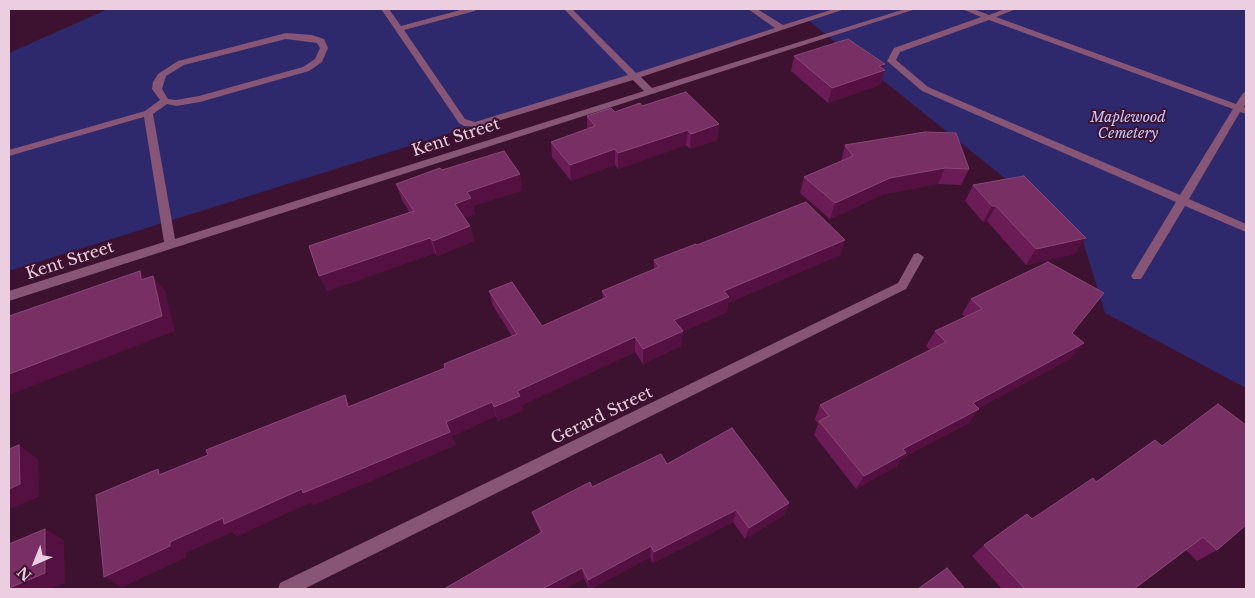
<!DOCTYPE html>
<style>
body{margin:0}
#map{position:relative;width:1255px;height:598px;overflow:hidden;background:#3d1230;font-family:"Libre Baskerville",serif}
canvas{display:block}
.frame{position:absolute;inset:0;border:10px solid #ebcedf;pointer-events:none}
.north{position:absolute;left:10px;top:538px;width:50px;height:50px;-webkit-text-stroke:4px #3d1230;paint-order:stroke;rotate:224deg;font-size:14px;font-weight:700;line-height:20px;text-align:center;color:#ebcedf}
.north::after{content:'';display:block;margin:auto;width:18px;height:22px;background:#ebcedf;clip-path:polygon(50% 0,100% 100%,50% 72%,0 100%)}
</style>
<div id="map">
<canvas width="1255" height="598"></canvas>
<div class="frame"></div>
<div class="north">N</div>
</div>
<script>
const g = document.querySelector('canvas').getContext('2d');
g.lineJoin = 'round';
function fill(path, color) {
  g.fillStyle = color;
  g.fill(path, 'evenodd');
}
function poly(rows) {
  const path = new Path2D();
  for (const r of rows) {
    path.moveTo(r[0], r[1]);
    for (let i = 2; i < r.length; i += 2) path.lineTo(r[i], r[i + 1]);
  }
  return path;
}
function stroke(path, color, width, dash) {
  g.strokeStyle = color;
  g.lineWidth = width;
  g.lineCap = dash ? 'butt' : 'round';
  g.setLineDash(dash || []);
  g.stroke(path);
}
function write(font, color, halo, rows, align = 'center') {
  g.font = font + ' "Libre Baskerville",serif';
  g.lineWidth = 4;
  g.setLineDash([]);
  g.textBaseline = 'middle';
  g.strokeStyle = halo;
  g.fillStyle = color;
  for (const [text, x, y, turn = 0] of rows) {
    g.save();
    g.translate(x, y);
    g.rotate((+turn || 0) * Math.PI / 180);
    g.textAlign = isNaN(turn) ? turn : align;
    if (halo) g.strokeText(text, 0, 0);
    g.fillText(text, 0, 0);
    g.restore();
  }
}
const green = poly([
 [108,9,1246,9,1246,388,1105,313,1083,241,809,21,9,271,9,53]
]);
const minor = poly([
 [381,9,389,9,401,26,464,9,476,9,475,11,404,30,465,119,475,122,628,75,564,9,572,9,636,73,775,28,748,9,757,9,783,25,834,9,845,9,641,77,652,88,905,9,916,9,9,301,9,291,164,242,144,117,9,156,9,150,145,111,160,100,152,89,153,82,158,74,178,61,286,33,312,35,324,39,328,48,322,62,309,71,200,102,176,106,167,104,153,114,175,239,644,91,633,80,478,127,464,126,459,123,381,9],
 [286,39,317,43,320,48,315,59,303,67,199,96,176,100,168,99,162,89,166,76,184,65,286,39],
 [962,9,973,9,989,15,1005,9,1016,9,996,17,1236,104,1243,93,1246,92,1246,102,1244,107,1246,108,1246,114,1240,112,1189,199,1246,224,1246,232,1185,206,1141,279,1133,279,1131,276,1133,273,1176,202,922,91,887,61,894,48,981,17,962,9],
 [989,20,1233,109,1180,195,928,87,896,60,900,52,989,20],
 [918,253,924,257,906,289,304,589,278,589,280,583,898,283,914,254,918,253]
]);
const wall = poly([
 [794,56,883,68,885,70,880,85,828,103,791,71],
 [642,106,719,124,717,140,690,149,686,145,618,169,615,165,571,181,552,157,551,142,587,129,587,116,615,112],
 [845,145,969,169,961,185,938,184,884,194,830,219,800,193,804,177,841,162],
 [396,184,523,190,473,206,475,214,464,218,470,226,474,241,437,256,435,253,327,291,410,213,402,200],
 [973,185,1075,254,1026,265,987,221,983,222,965,201],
 [697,245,840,255,728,303,727,312,683,331,681,346,643,364,635,352,522,405,523,410,498,421,496,416,452,436,456,445,313,505,311,502,237,536,232,532,185,553,186,557,122,587,163,473,208,455,345,395,351,406,445,368,512,336,493,306,489,291,542,326,603,299,602,291,654,270,654,260],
 [971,299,1072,333,1071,358,979,408,969,423,902,458,897,466,856,489,814,435,818,424,815,419,820,405,930,350,926,346,935,331,965,317,962,314],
 [1155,440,1217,550,1197,561,1186,550,1134,589,1002,589,972,556,984,545,1032,519,1096,482],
 [667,464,789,503,784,515,745,539,733,522,653,563,650,557,591,589,589,589,584,578,564,589,444,589,540,533,536,523,532,512,592,487]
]);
const shadedWall = poly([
 [885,64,882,71,885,70,880,85,828,103,832,88],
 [719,124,717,140,690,149,691,134],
 [688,130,686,145,618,169,618,153],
 [615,149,615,165,571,181,570,165],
 [945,168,938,184,884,194,830,219,835,203,890,178],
 [520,174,523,190,473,206,475,214,459,220,455,204,467,192],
 [992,206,996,206,987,221,983,222],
 [470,226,474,241,437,256,433,241],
 [430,238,435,253,327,291,319,276],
 [1086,238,1075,254,1026,265,1036,249],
 [845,240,840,255,728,303,727,312,673,335,674,320,724,291],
 [140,271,152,287,141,280],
 [153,276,165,291,175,331,9,395,9,374],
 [683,331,681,346,643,364,643,349],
 [635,337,635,352,522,405,523,410,498,421,494,407,517,391],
 [1084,343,1071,358,963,417,973,403],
 [345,395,353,409,348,407],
 [492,402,496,416,452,436,456,445,313,505,311,502,237,536,232,532,185,553,186,557,122,587,104,577,170,542,223,518],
 [979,409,969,423,902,458,897,466,856,489,864,476,903,449],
 [19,445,38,459,39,497,9,509,9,489],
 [158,469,172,482,159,475],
 [789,503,784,515,745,539,749,528],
 [736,510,733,522,653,563,654,552],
 [45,529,64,540,65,583,51,589,9,589],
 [651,546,650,557,591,589,589,589,588,580],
 [582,568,584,578,564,589,542,589]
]);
const building = poly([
 [848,39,885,64,879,66,885,70,832,88,794,56,848,39],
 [686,92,719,124,691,134,688,130,618,153,615,149,570,165,551,142,595,126,587,116,611,108,615,112,640,103,642,106,686,92],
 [925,132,956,133,969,169,945,168,890,178,835,203,804,177,853,156,845,145,925,132],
 [504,151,520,174,467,192,471,198,455,204,470,226,433,241,430,238,319,276,309,246,414,211,396,184,440,168,442,170,504,151],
 [1024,176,1086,238,1036,249,996,206,992,206,973,185,1024,176],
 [806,202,845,240,724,291,729,297,674,320,683,331,643,349,635,337,517,391,520,396,494,407,492,402,446,422,450,432,303,493,302,489,224,524,223,518,170,542,170,546,104,577,96,495,158,469,159,475,208,455,206,450,345,395,348,407,445,368,444,364,517,334,489,291,512,282,542,326,607,297,602,291,659,267,654,260,696,244,697,245,806,202],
 [1048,262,1104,293,1072,333,1084,343,973,403,979,409,903,449,906,453,864,476,819,421,829,416,820,405,946,342,935,331,982,309,971,299,1048,262],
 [140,271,141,280,153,276,162,316,9,374,9,316,140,271],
 [1218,404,1246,425,1246,525,1217,550,1203,537,1134,589,1025,589,984,545,1027,514,1032,519,1093,478,1096,482,1155,440,1162,446,1218,404],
 [732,428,789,503,749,528,736,510,654,552,651,546,588,580,582,568,542,589,444,589,542,532,532,512,590,482,592,487,661,454,667,464,732,428],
 [19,445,20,484,9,489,9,449,19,445],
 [45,529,45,573,9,588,9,544,45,529],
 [947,568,965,589,918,589,947,568]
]);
const farParknames = [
 ["Maplewood",1128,118],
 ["Cemetery",1128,134]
];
const streetNames = [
 ["Kent Street",456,138,-18],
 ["Kent Street",70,261,-18],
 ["Gerard Street",602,416,-26]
];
fill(green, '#2e296c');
fill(minor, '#875575');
fill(wall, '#6b1b55');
fill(shadedWall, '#531040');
fill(building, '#782f64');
stroke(building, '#8a4877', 1);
write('italic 14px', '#c6caf9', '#3d1230', farParknames);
write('16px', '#ebcedf', '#3d1230', streetNames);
</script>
